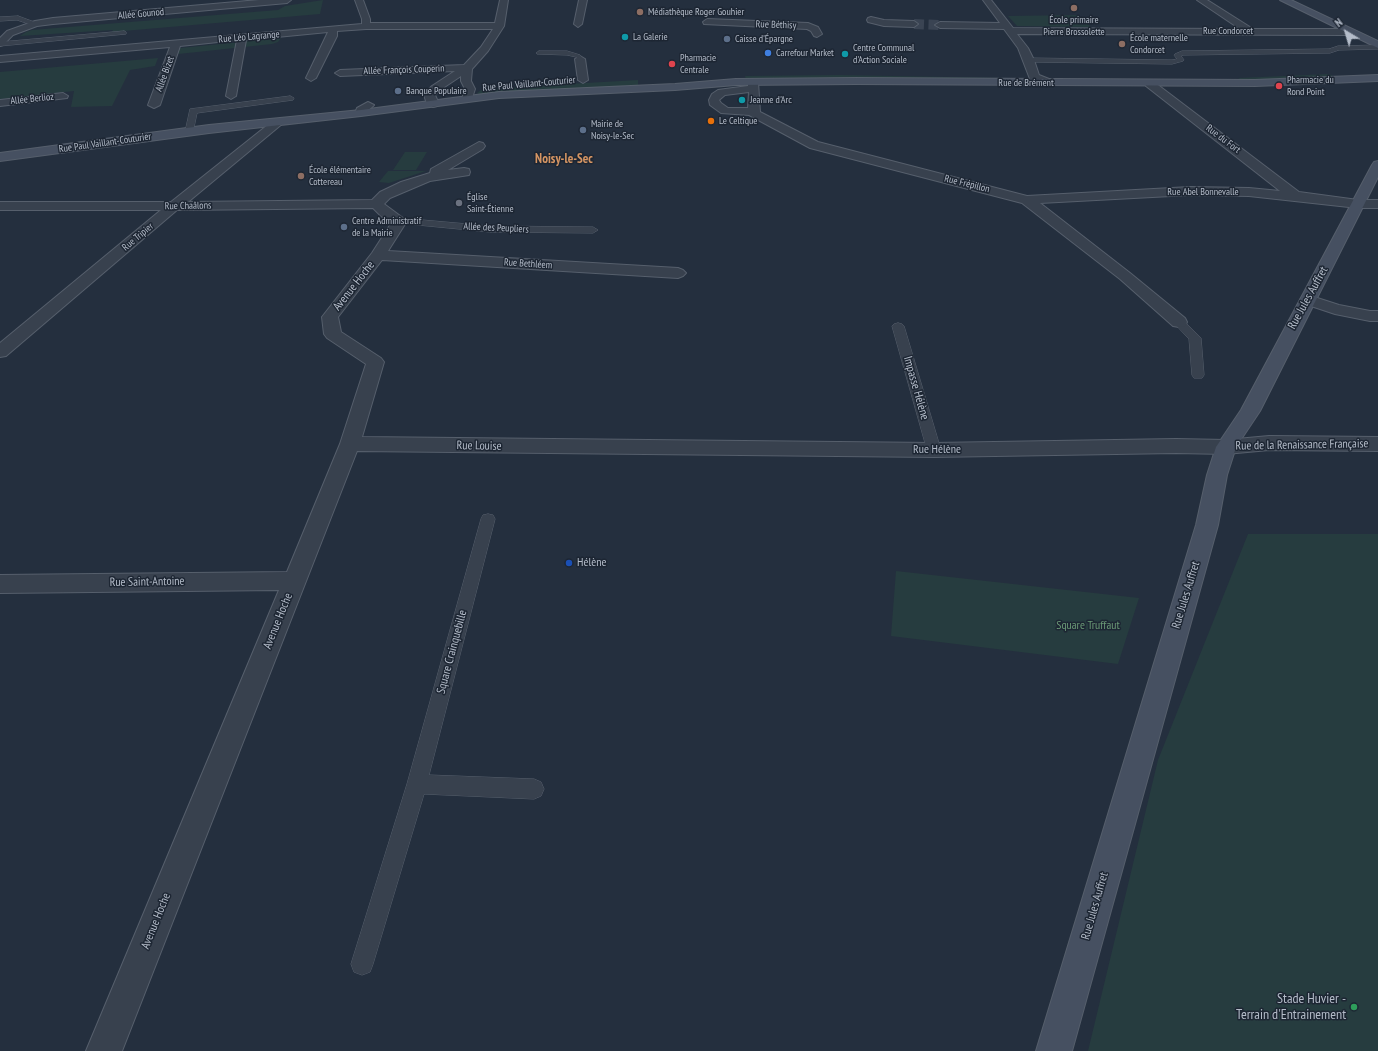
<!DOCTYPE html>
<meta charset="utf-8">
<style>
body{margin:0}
#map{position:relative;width:1378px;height:1051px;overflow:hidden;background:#242f3e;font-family:"PT Sans Narrow",sans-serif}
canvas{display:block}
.north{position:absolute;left:1326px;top:12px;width:40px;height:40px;-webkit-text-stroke:3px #1d2633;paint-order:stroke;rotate:322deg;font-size:11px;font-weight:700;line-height:16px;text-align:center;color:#b4bcc9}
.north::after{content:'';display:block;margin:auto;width:14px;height:18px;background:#b4bcc9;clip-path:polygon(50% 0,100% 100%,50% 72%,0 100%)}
</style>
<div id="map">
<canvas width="1378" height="1051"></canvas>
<div class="north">N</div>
</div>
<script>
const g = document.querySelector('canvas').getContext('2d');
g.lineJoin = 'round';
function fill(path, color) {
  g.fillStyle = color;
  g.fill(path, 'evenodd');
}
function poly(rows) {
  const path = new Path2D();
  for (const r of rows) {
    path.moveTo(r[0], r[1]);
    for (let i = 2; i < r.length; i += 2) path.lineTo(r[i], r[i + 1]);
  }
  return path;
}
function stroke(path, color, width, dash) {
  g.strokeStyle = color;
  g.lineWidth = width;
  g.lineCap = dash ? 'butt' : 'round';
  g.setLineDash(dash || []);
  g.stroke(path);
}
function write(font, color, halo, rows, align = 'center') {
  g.font = font + ' "PT Sans Narrow",sans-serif';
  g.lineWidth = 3;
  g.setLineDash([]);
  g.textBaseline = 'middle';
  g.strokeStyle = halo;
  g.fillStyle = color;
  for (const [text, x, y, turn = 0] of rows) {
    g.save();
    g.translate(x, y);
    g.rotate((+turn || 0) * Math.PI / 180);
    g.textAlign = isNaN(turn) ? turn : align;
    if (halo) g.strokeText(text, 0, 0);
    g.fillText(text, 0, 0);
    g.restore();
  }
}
const green = poly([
 [323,0,320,14,112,32,113,30,20,36,26,32,32,30,278,10,285,6],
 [1077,15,1091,27,1017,26,1008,16],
 [281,38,278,42,272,44,169,55,170,49],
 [158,58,155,66,130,70,112,106,71,107,74,91,0,99,0,72],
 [1329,74,1335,77,1242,80,1238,78],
 [838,75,1004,78,1005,79,842,78,746,80,745,76],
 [638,80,638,85,481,95,477,93,481,90,499,88],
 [405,152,427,152,416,170,393,170],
 [388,171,426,171,389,183,379,182],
 [1248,534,1378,534,1378,1051,1088,1051,1158,760],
 [896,571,1139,598,1118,664,891,636]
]);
const streetTunnel = poly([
 [914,24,940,25]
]);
const lane = poly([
 [18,16,37,23,38,24,35,26,17,20,0,21,0,17,18,16],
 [124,31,126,32,126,34,0,46,0,42,124,31],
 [1378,45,1378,49,1339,50,1330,53,1183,55,1181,56,1184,60,1183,61,1172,64,1029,62,1026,60,1029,58,1172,60,1177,59,1174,55,1175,54,1182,51,1329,49,1338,46,1378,45],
 [539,51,567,51,580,55,583,59,580,61,576,57,567,55,537,54,536,53,539,51],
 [290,96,294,98,293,100,197,113,193,132,189,134,185,132,190,109,290,96],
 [400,218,490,226,593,227,598,230,593,233,490,232,397,223,395,221,400,218],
 [1179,319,1183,320,1201,338,1204,375,1202,378,1194,378,1192,375,1189,339,1173,322,1175,320,1179,319],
 [898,323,902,324,904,326,941,450,939,453,934,455,929,453,927,450,892,326,894,324,898,323],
 [488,514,493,515,495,519,429,775,534,779,541,782,544,789,541,796,534,799,424,794,373,964,370,972,362,975,354,972,351,964,407,784,481,519,483,515,488,514]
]);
const street = poly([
 [259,0,291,0,287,3,53,24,37,26,13,35,3,45,0,46,0,38,7,31,35,21,53,18,259,0],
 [355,0,363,0,370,19,370,23,495,23,500,0,508,0,504,26,488,51,472,69,471,81,475,89,471,101,463,101,462,99,465,89,461,81,461,76,440,90,435,95,439,104,437,106,433,107,427,104,424,95,425,93,432,86,455,71,340,76,335,73,340,70,464,65,481,47,493,29,366,29,337,31,337,36,316,78,311,81,306,78,328,32,246,40,236,96,231,99,226,96,237,40,180,46,160,105,154,108,148,105,170,47,0,62,0,56,362,24,362,19,355,0],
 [579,0,587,0,582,24,578,27,574,24,579,0],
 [983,0,991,0,1013,28,1240,29,1197,0,1207,0,1253,29,1348,29,1353,32,1348,35,1017,34,1028,48,1034,60,1039,75,1054,81,1055,83,1050,86,1030,79,1018,48,1004,29,940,28,935,25,940,22,1000,23,983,0],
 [871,17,884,20,914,21,918,24,914,27,884,26,868,22,867,20,868,18,871,17],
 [707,19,808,23,818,27,822,34,817,37,814,36,811,31,807,29,704,24,703,22,707,19],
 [580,56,585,59,588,80,583,83,578,80,575,59,580,56],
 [753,79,758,82,760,112,818,142,1027,196,1190,187,1249,188,1280,191,1146,86,1145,84,1150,81,1154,82,1299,192,1358,200,1378,200,1378,208,1358,208,1249,196,1190,195,1040,203,1130,273,1185,318,1187,322,1185,326,1179,327,1173,326,1120,279,1022,203,810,148,749,115,721,113,710,105,709,100,712,94,718,90,748,86,748,82,753,79],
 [749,92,748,108,728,108,721,103,719,100,725,95,749,92],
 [63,93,68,96,67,98,0,106,0,100,63,93],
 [368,102,374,105,372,107,367,111,365,115,357,115,355,113,357,108,368,102],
 [278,119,282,120,284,122,282,124,188,202,372,200,380,192,401,182,430,173,431,169,479,142,483,143,485,146,483,149,448,170,464,168,469,169,470,172,469,175,430,181,390,198,384,204,407,221,388,251,678,268,683,270,686,273,683,276,678,278,382,260,338,317,341,332,381,358,384,362,362,437,934,443,1176,439,1226,440,1269,436,1378,437,1378,451,1269,450,1226,454,1176,453,934,457,357,451,122,1051,86,1051,279,590,0,593,0,575,287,572,340,444,366,364,327,338,324,334,322,317,372,253,392,222,381,216,373,208,177,210,6,356,0,357,0,343,161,210,0,210,0,202,171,202,274,120,278,119],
 [1308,295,1339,305,1370,311,1378,311,1378,321,1370,321,1335,314,1302,303,1300,300,1302,297,1308,295]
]);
const secondary = poly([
 [1280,0,1291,0,1378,41,1378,48,1280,0],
 [1378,75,1378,81,1255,86,856,84,736,85,675,90,499,98,361,116,209,133,0,161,0,153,209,125,361,110,499,92,675,84,736,79,856,78,1255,80,1378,75],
 [1378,161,1378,177,1260,411,1236,447,1227,475,1218,525,1072,1051,1036,1051,1196,525,1207,475,1216,447,1241,410,1372,165,1374,162,1378,161]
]);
const markers = [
 [1074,8,4,"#8d6e63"],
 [640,12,4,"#8d6e63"],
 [625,37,4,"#0f9aa8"],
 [727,39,4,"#5c6f8a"],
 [1122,44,4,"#8d6e63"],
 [768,53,4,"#3f7fe0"],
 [845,54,4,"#0f9aa8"],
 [672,64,4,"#e0444e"],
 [1279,86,4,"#e0444e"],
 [398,91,4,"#5c6f8a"],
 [742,100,4,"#0f9aa8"],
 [711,121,4,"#e8710a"],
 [583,130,4,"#5c6f8a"],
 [301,176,4,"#8d6e63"],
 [459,203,4,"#6b7280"],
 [344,227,4,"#5c6f8a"],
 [569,563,4,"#1a4fb4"],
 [1354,1007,4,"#2e9e5b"]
];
const farPoinames = [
 ["Médiathèque Roger Gouhier",648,12],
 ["École primaire",1074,20,"center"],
 ["Pierre Brossolette",1074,32,"center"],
 ["La Galerie",633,37],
 ["École maternelle",1130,38],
 ["Condorcet",1130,50],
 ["Caisse d'Épargne",735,39],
 ["Centre Communal",853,48],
 ["d'Action Sociale",853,60],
 ["Carrefour Market",776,53],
 ["Pharmacie",680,58],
 ["Centrale",680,70],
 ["Pharmacie du",1287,80],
 ["Rond Point",1287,92],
 ["Banque Populaire",406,91],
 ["Jeanne d'Arc",750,100],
 ["Le Celtique",719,121],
 ["Mairie de",591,124],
 ["Noisy-le-Sec",591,136],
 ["École élémentaire",309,170],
 ["Cottereau",309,182],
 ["Église",467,197],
 ["Saint-Étienne",467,209],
 ["Centre Administratif",352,221],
 ["de la Mairie",352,233]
];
const farStreetnames = [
 ["Allée Gounod",141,14,-5],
 ["Rue Béthisy",776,25,2],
 ["Rue Condorcet",1228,31],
 ["Rue Léo Lagrange",249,37,-5],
 ["Allée François Couperin",404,70,-2],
 ["Allée Bizet",165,74,-70],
 ["Rue de Brément",1026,83],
 ["Rue Paul Vaillant-Couturier",529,84,-5],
 ["Allée Berlioz",32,99,-6],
 ["Rue du Fort",1223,139,37],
 ["Rue Paul Vaillant-Couturier",105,143,-8],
 ["Rue Frépillon",967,184,14],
 ["Rue Abel Bonnevalle",1203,192],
 ["Rue Chaâlons",188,206,-1],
 ["Allée des Peupliers",496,228,3],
 ["Rue Tripier",138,237,-40],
 ["Rue Bethléem",528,264,4]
];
const streetNames = [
 ["Avenue Hoche",354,286,-52],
 ["Rue Jules Auffret",1308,298,-61],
 ["Impasse Hélène",916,388,74],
 ["Rue de la Renaissance Française",1302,445,-1],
 ["Rue Louise",479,446,1],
 ["Rue Hélène",937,450],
 ["Rue Saint-Antoine",147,582,-1],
 ["Rue Jules Auffret",1186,595,-73],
 ["Avenue Hoche",278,621,-68],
 ["Square Crainquebille",452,652,-75],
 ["Rue Jules Auffret",1095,906,-74],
 ["Avenue Hoche",156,921,-68]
];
const poiNames = [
 ["Hélène",577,563]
];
const parkNames = [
 ["Square Truffaut",1088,626]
];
const farDistrictnames = [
 ["Noisy-le-Sec",564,159]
];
const nearPoinames = [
 ["Stade Huvier -",1346,999],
 ["Terrain d'Entrainement",1346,1015]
];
fill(green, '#263c3f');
stroke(streetTunnel, '#3a4453', 10, [10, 4.5]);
stroke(lane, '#565f6c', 1);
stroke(street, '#565f6c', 2);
stroke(secondary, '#565f6c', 2);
fill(lane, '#38414e');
fill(street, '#38414e');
fill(secondary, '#465061');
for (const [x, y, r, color] of markers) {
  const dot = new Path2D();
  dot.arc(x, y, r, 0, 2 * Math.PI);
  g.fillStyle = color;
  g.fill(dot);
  stroke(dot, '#1d2633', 1.5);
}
write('10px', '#b4bcc9', '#1d2633', farPoinames, 'left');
write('10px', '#b4bcc9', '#1d2633', farStreetnames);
write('12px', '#b4bcc9', '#1d2633', streetNames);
write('12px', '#b4bcc9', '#1d2633', poiNames, 'left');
write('12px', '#6b9a76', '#1d2633', parkNames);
write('bold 13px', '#d59563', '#1d2633', farDistrictnames);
write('14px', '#b4bcc9', '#1d2633', nearPoinames, 'right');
</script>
